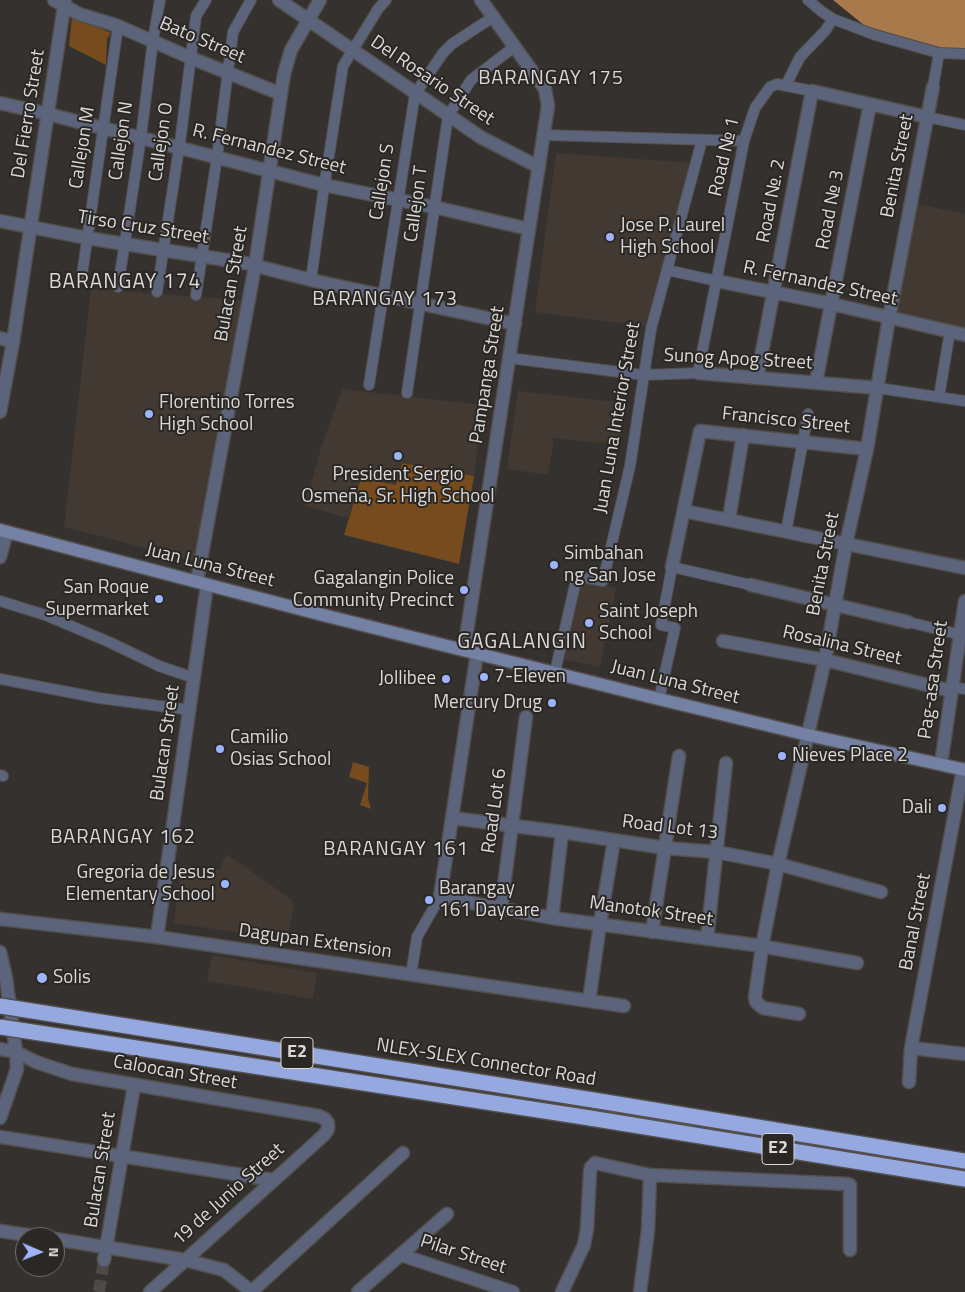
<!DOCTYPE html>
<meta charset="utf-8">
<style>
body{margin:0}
#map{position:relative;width:965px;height:1292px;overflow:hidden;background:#34312e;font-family:"Titillium Web",sans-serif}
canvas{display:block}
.north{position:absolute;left:15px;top:1227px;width:50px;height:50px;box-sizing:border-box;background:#2a2724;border:1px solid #716e6c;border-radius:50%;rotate:91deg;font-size:14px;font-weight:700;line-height:20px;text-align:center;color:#dbd9d7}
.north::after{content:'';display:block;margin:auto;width:18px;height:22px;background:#9db4fd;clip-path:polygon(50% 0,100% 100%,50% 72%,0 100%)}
</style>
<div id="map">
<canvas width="965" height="1292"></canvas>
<div class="north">N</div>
</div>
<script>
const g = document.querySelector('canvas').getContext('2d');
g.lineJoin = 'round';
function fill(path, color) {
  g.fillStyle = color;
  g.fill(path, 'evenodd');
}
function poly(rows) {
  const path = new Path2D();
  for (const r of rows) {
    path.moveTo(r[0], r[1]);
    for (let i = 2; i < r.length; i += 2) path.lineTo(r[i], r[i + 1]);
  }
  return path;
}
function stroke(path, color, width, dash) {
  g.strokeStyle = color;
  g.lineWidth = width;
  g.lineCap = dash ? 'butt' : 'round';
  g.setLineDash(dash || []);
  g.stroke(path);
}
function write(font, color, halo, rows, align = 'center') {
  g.font = font + ' "Titillium Web",sans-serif';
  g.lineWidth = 4;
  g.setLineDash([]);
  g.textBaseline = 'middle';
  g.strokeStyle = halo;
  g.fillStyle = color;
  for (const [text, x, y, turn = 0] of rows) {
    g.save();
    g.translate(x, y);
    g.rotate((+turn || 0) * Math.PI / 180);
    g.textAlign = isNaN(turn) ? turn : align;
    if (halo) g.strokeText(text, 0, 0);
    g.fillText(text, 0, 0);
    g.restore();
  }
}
const built = poly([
 [556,153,693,163,651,327,535,312],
 [918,204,965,214,965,328,896,313],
 [91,289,241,300,194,561,64,527],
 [342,389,483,405,474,476,402,463,396,485,361,479,348,518,305,506,321,448],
 [518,391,626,403,620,445,554,438,548,475,507,469],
 [579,580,616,588,600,667,562,659],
 [226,854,291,899,294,906,287,940,174,923,182,865,220,870],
 [212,955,317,973,313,999,207,981]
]);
const green = poly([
 [72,16,111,33,107,39,106,65,69,46],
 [402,463,474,476,459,564,344,535,361,478,396,485],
 [353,762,369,767,368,798,371,809,360,805,367,783,349,777]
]);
const water = poly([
 [833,0,965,0,965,49,945,49,865,26]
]);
const minorTunnel = poly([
 [99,1292,104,1260]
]);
const pedestrian = poly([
 [808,0,821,11,833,19,875,35,939,53],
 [786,85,800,57,825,31,833,19],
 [933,87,939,53,965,54],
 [927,117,965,125],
 [544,135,744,141],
 [667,270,717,281],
 [82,275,118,26],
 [311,280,323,194,343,66,378,9,386,0],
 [118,287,141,137,153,40,160,0],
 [157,292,181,135,196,16,206,0],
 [196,295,217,157,233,32,251,0],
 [509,358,643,375,698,373,744,141,755,108,770,87,777,84,812,91],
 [369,385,415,94,443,53,452,44,493,17],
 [878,388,965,401],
 [407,393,448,116,471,80,514,47],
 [939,397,950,331],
 [786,532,808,414],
 [0,601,45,615,109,642,159,666,194,678],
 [908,622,965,636],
 [555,672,577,576,603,581,630,466,651,329,702,140],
 [0,679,99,698,190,710],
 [952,687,965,689],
 [659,699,675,628,661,625,672,567,751,585],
 [0,775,3,776],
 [411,975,417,937,440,897]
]);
const minor = poly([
 [54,0,79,14,118,26,191,58,281,94],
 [279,0,482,138,539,167],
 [0,103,48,114,324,185,434,207,529,229],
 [0,221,87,238,245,263,311,280,515,324],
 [717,281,832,304,965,335],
 [0,338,13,342],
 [698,373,878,388],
 [757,378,812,91,927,117],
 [816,382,870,104],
 [684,511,965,568],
 [729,519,743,435],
 [672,567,700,431,867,449],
 [197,581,255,266,284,74,291,50,320,0],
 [751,585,908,622],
 [723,641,825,660,952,691],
 [477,653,440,897,552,918,755,945,857,963],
 [941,764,965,601],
 [452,818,562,832,665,848,717,852,778,864,881,892],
 [501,909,526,717],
 [552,918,562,832],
 [652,932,679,756],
 [157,937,624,1006],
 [707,939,726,763],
 [589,1001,600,924,614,840],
 [799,1014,763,1008,756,1002,755,997,762,947,778,864,825,660,846,544,867,449,889,318,933,87],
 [911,1048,965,1054],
 [16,1052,36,1062,72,1074,319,1116,325,1119,328,1123,328,1129,324,1135,150,1292],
 [909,1082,911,1048,963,769],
 [0,1137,273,1180],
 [0,1231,41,1237],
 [55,1239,185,1260,224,1270,252,1292],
 [401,1255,513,1292],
 [104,1260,134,1086],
 [251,1292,403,1153],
 [358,1292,447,1214],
 [562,1292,584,1245,587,1229,590,1172,591,1167,595,1163,650,1175,848,1184,850,1185,850,1250],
 [640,1292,648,1230,650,1175]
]);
const tertiary = poly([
 [0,412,13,342,65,0],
 [0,557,7,532],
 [464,650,548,106,545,89,481,0],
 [0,919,157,937,207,585],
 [0,952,6,978,16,1052,17,1069,0,1118],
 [0,1049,16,1052]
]);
const secondary = poly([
 [0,530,319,614,659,699,808,735,965,770]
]);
const motorway = poly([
 [593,1100,965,1161],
 [590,1118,965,1179]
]);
const motorwayBridge = poly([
 [0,1006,593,1100],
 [0,1027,590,1118]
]);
const markers = [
 [610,237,5,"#9db4fd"],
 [149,414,5,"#9db4fd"],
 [398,456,5,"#9db4fd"],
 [554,565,5,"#9db4fd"],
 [464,590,5,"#9db4fd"],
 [159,599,5,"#9db4fd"],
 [589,623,5,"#9db4fd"],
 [484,677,5,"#9db4fd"],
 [446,679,5,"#9db4fd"],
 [552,703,5,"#9db4fd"],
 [220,749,5,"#9db4fd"],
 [782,756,5,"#9db4fd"],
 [942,808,5,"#9db4fd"],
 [225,884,5,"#9db4fd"],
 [429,900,5,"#9db4fd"],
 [42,978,6,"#9db4fd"]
];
const shields = [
 [297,1053,32],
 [778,1149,32]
];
const shieldNames = [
 ["E2",297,1053],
 ["E2",778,1149]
];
const streetNames = [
 ["Bato Street",202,41,23],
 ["Del Rosario Street",432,81,34],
 ["Del Fierro Street",29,114,-81],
 ["Callejon N",122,141,-82],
 ["Callejon O",162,142,-82],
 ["Callejon M",83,148,-81],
 ["R. Fernandez Street",269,150,14],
 ["Road № 1",725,157,-77],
 ["Benita Street",898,166,-79],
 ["Callejon S",383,182,-81],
 ["Road №. 2",772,201,-79],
 ["Callejon T",417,204,-82],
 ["Road № 3",831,210,-79],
 ["Tirso Cruz Street",143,228,9],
 ["Bulacan Street",232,284,-80],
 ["R. Fernandez Street",820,284,12],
 ["Sunog Apog Street",738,360,3],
 ["Pampanga Street",488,375,-81],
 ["Juan Luna Interior Street",618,418,-80],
 ["Francisco Street",786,421,6],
 ["Benita Street",824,564,-79],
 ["Juan Luna Street",210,566,14],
 ["Rosalina Street",842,646,13],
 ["Pag-asa Street",934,680,-82],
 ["Juan Luna Street",675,683,14],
 ["Bulacan Street",166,743,-82],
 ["Road Lot 6",495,811,-82],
 ["Road Lot 13",670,828,7],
 ["Manotok Street",651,912,8],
 ["Banal Street",916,922,-79],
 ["Dagupan Extension",315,942,8],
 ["NLEX-SLEX Connector Road",486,1063,9],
 ["Caloocan Street",175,1073,10],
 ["Bulacan Street",101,1170,-81],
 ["19 de Junio Street",229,1195,-42],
 ["Pilar Street",463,1255,18]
];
const poiNames = [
 ["Jose P. Laurel",620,226],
 ["High School",620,248],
 ["Florentino Torres",159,403],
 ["High School",159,425],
 ["President Sergio",398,475,"center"],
 ["Osmeña, Sr. High School",398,497,"center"],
 ["Simbahan",564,554],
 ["ng San Jose",564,576],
 ["Gagalangin Police",454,579,"right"],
 ["Community Precinct",454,601,"right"],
 ["San Roque",149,588,"right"],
 ["Supermarket",149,610,"right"],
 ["Saint Joseph",599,612],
 ["School",599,634],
 ["7-Eleven",494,677],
 ["Jollibee",436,679,"right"],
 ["Mercury Drug",542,703,"right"],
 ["Camilio",230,738],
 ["Osias School",230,760],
 ["Nieves Place 2",792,756],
 ["Dali",932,808,"right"],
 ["Gregoria de Jesus",215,873,"right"],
 ["Elementary School",215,895,"right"],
 ["Barangay",439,889],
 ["161 Daycare",439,911],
 ["Solis",53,978]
];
const neighbourhoodNames = [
 ["BARANGAY 175",551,79],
 ["BARANGAY 173",385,300],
 ["BARANGAY 162",123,838],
 ["BARANGAY 161",396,850]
];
const quarterNames = [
 ["BARANGAY 174",125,283],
 ["GAGALANGIN",522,643]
];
fill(built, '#423a32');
fill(green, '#764b1e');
fill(water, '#a7794b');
stroke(minorTunnel, '#4d4a47', 12, [12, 6]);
stroke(pedestrian, '#524f4c', 12);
stroke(minor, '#524f4c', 15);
stroke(tertiary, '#524f4c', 15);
stroke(secondary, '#524f4c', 15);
stroke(motorway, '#524f4c', 18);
stroke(pedestrian, '#5c647b', 10);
stroke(minor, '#5c647b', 12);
stroke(tertiary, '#5c647b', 12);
stroke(secondary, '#7480a4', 12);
stroke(motorway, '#96a8e0', 15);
stroke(motorwayBridge, '#524f4c', 18, []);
stroke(motorwayBridge, '#96a8e0', 15);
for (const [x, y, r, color] of markers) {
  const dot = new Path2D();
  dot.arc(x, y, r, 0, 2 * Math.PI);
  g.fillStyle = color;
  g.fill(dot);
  stroke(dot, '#2a2724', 2);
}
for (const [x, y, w] of shields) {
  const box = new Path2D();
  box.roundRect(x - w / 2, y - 15.5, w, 31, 4);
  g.fillStyle = '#2a2724';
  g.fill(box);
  stroke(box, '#dbd9d7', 1);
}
write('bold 18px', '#dbd9d7', null, shieldNames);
write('19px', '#dbd9d7', '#2a2724', streetNames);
write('19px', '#dbd9d7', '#2a2724', poiNames, 'left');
g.letterSpacing = '1px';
write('20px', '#dbd9d7', '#2a2724', neighbourhoodNames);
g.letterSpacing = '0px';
g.letterSpacing = '1px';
write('21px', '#dbd9d7', '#2a2724', quarterNames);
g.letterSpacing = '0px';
</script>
